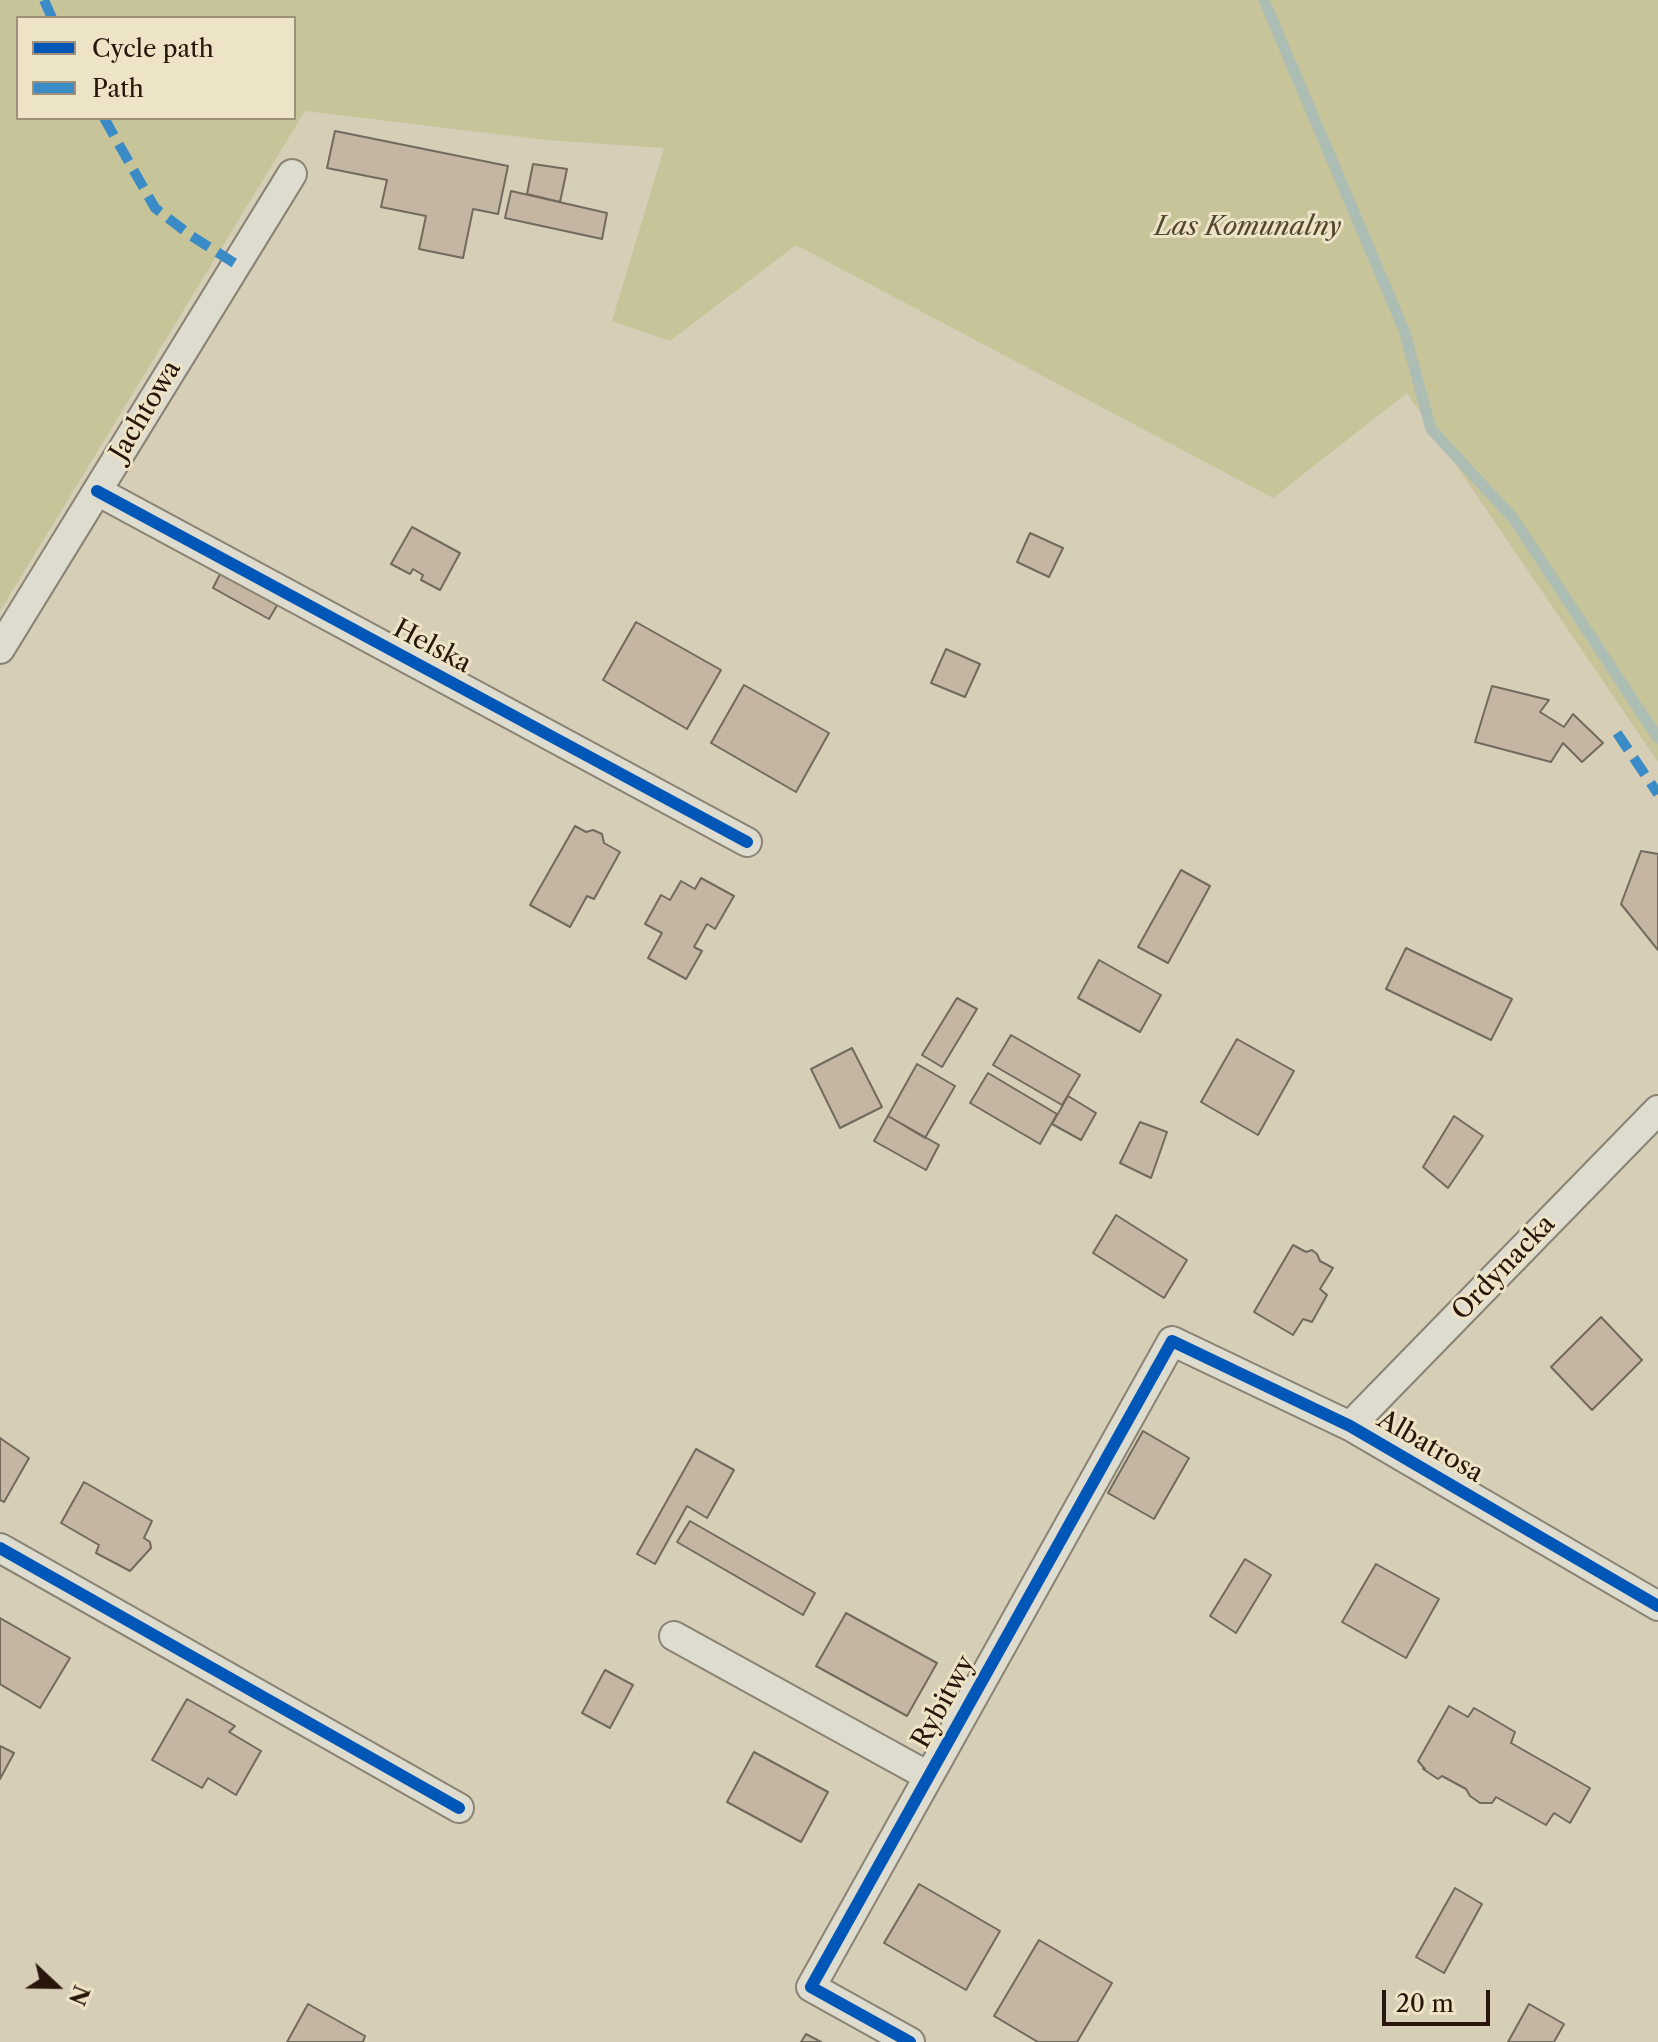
<!DOCTYPE html>
<style>
body{margin:0}
#map{position:relative;width:1658px;height:2042px;overflow:hidden;background:#d6ceb6;font-family:"Libre Caslon Text",serif}
canvas{display:block}
.legend{position:absolute;left:16px;top:16px;width:280px;height:104px;box-sizing:border-box;background:#ede3c6;border:2px solid #9e917b;margin:0;padding:10px 14px;list-style:none;font-size:24px;color:#28150b}
.legend li{display:flex;align-items:center;gap:16px;height:40px}
.legend b{width:40px;border:2px solid #9e917b}
.north{position:absolute;left:16px;top:1946px;width:80px;height:80px;-webkit-text-stroke:6px #ede3c6;paint-order:stroke;rotate:112deg;font-size:22px;font-weight:700;line-height:32px;text-align:center;color:#28150b}
.north::after{content:'';display:block;margin:auto;width:28px;height:36px;background:#28150b;clip-path:polygon(50% 0,100% 100%,50% 72%,0 100%)}
.scale{position:absolute;left:1382px;top:1990px;width:108px;height:36px;box-sizing:border-box;border:4px solid #28150b;border-top:0;padding-left:10px;font-size:24px;line-height:28px;white-space:nowrap;color:#28150b;-webkit-text-stroke:6px #ede3c6;paint-order:stroke}
</style>
<div id="map">
<canvas width="1658" height="2042"></canvas>
<ul class="legend">
<li><b style="height:10px;background:#0057b8"></b>Cycle path</li>
<li><b style="height:10px;background:#3a8bc6"></b>Path</li>
</ul>
<div class="north">N</div>
<div class="scale">20 m</div>
</div>
<script>
const g = document.querySelector('canvas').getContext('2d');
g.lineJoin = 'round';
function fill(path, color) {
  g.fillStyle = color;
  g.fill(path, 'evenodd');
}
function poly(rows) {
  const path = new Path2D();
  for (const r of rows) {
    path.moveTo(r[0], r[1]);
    for (let i = 2; i < r.length; i += 2) path.lineTo(r[i], r[i + 1]);
  }
  return path;
}
function stroke(path, color, width, dash) {
  g.strokeStyle = color;
  g.lineWidth = width;
  g.lineCap = dash ? 'butt' : 'round';
  g.setLineDash(dash || []);
  g.stroke(path);
}
function write(font, color, halo, rows, align = 'center') {
  g.font = font + ' "Libre Caslon Text",serif';
  g.lineWidth = 6;
  g.setLineDash([]);
  g.textBaseline = 'middle';
  g.strokeStyle = halo;
  g.fillStyle = color;
  for (const [text, x, y, turn = 0] of rows) {
    g.save();
    g.translate(x, y);
    g.rotate((+turn || 0) * Math.PI / 180);
    g.textAlign = isNaN(turn) ? turn : align;
    if (halo) g.strokeText(text, 0, 0);
    g.fillText(text, 0, 0);
    g.restore();
  }
}
const green = poly([
 [0,0,1658,0,1658,762,1407,393,1273,498,796,245,670,341,612,321,664,148,546,140,305,111,0,611],
 [294,18,294,118,18,118,18,18]
]);
const stream = poly([
 [1264,0,1404,330,1431,429,1513,518,1658,738]
]);
const building = poly([
 [335,131,508,166,498,214,473,209,463,258,419,249,426,216,381,207,387,180,327,168,335,131],
 [533,164,567,169,560,202,527,194,533,164],
 [511,191,607,213,602,239,505,218,511,191],
 [412,527,460,553,440,590,421,580,423,575,413,569,410,574,391,564,412,527],
 [1030,533,1063,548,1049,577,1017,562,1030,533],
 [225,564,282,597,269,619,213,588,225,564],
 [636,622,721,670,687,729,603,680,636,622],
 [946,649,980,664,965,697,931,683,946,649],
 [744,685,829,733,796,792,711,743,744,685],
 [1492,686,1549,700,1540,712,1564,727,1573,714,1603,743,1582,762,1563,743,1551,762,1475,742,1492,686],
 [575,826,586,832,593,830,602,834,604,843,620,852,594,899,587,896,570,927,530,905,575,826],
 [1641,851,1658,854,1658,950,1621,904,1641,851],
 [1181,870,1210,886,1168,963,1138,947,1181,870],
 [701,878,734,896,715,929,707,924,694,947,702,951,686,979,648,958,662,933,645,924,661,895,670,900,681,881,695,889,701,878],
 [1406,948,1512,999,1491,1040,1386,989,1406,948],
 [1099,960,1161,995,1140,1032,1078,998,1099,960],
 [957,998,977,1009,942,1067,922,1055,957,998],
 [1011,1035,1080,1075,1062,1105,993,1065,1011,1035],
 [1237,1039,1294,1071,1258,1135,1201,1102,1237,1039],
 [852,1048,882,1107,840,1128,811,1069,852,1048],
 [917,1064,955,1086,925,1138,888,1116,917,1064],
 [988,1073,1057,1114,1040,1144,970,1103,988,1073],
 [1068,1096,1096,1113,1081,1140,1052,1124,1068,1096],
 [888,1116,939,1145,926,1170,874,1141,888,1116],
 [1454,1116,1483,1136,1448,1188,1423,1167,1454,1116],
 [1140,1122,1167,1132,1151,1178,1120,1163,1140,1122],
 [1116,1215,1187,1260,1164,1298,1093,1253,1116,1215],
 [1293,1245,1306,1252,1312,1250,1317,1254,1320,1261,1333,1268,1320,1289,1327,1295,1312,1322,1303,1319,1293,1335,1254,1312,1293,1245],
 [1601,1317,1642,1360,1592,1410,1551,1367,1601,1317],
 [1143,1431,1189,1458,1154,1519,1108,1493,1143,1431],
 [0,1438,29,1458,4,1502,0,1500,0,1438],
 [696,1449,734,1470,707,1518,687,1506,655,1564,637,1554,696,1449],
 [84,1482,152,1521,144,1538,150,1542,151,1548,130,1571,96,1553,99,1545,61,1523,84,1482],
 [690,1521,815,1593,803,1615,677,1542,690,1521],
 [1245,1559,1271,1575,1236,1633,1210,1616,1245,1559],
 [1376,1564,1439,1599,1406,1658,1342,1622,1376,1564],
 [846,1613,937,1663,907,1716,816,1666,846,1613],
 [0,1618,70,1658,40,1708,0,1684,0,1618],
 [605,1670,633,1685,610,1728,582,1713,605,1670],
 [187,1699,235,1726,229,1732,261,1751,236,1795,208,1778,202,1788,152,1760,187,1699],
 [1449,1706,1468,1717,1474,1708,1488,1716,1515,1732,1511,1743,1590,1788,1570,1823,1554,1813,1546,1825,1496,1797,1492,1803,1480,1803,1470,1796,1466,1789,1442,1776,1438,1779,1423,1769,1425,1769,1418,1761,1449,1706],
 [0,1746,14,1753,0,1779,0,1746],
 [754,1752,828,1792,801,1842,727,1802,754,1752],
 [919,1884,1000,1931,966,1990,884,1943,919,1884],
 [1455,1888,1482,1904,1444,1973,1416,1957,1455,1888],
 [1039,1940,1112,1983,1077,2042,1038,2042,994,2016,1039,1940],
 [308,2004,365,2036,363,2042,287,2042,308,2004],
 [1529,2004,1564,2024,1554,2042,1508,2042,1529,2004],
 [806,2034,821,2042,801,2042,806,2034]
]);
const street = poly([
 [97,491,747,842],
 [0,649,292,174],
 [1350,1426,1658,1110],
 [0,1548,459,1808],
 [674,1636,928,1776],
 [910,2042,811,1987,1172,1341,1350,1426,1658,1606]
]);
const quiet = poly([
 [44,0,52,18],
 [104,118,155,208,190,235,236,264],
 [1617,733,1658,794]
]);
const cycleway = poly([
 [97,491,747,842],
 [0,1548,459,1808],
 [910,2042,811,1987,1172,1341,1350,1426,1658,1606]
]);
const parkNames = [
 ["Las Komunalny",1248,227]
];
const streetNames = [
 ["Jachtowa",146,411,-59],
 ["Helska",432,647,28],
 ["Ordynacka",1504,1268,-46],
 ["Albatrosa",1430,1447,30],
 ["Rybitwy",944,1702,-61]
];
fill(green, '#c8c499');
stroke(stream, '#acbdb4', 11);
fill(building, '#c4b6a3');
stroke(building, '#716a5d', 2);
stroke(street, '#8a8374', 32);
stroke(street, '#dedbcf', 28);
stroke(quiet, '#3a8bc6', 10, [20, 10]);
stroke(cycleway, '#0057b8', 12);
write('italic 26px', '#54472f', '#ede3c6', parkNames);
write('26px', '#28150b', '#ede3c6', streetNames);
</script>
